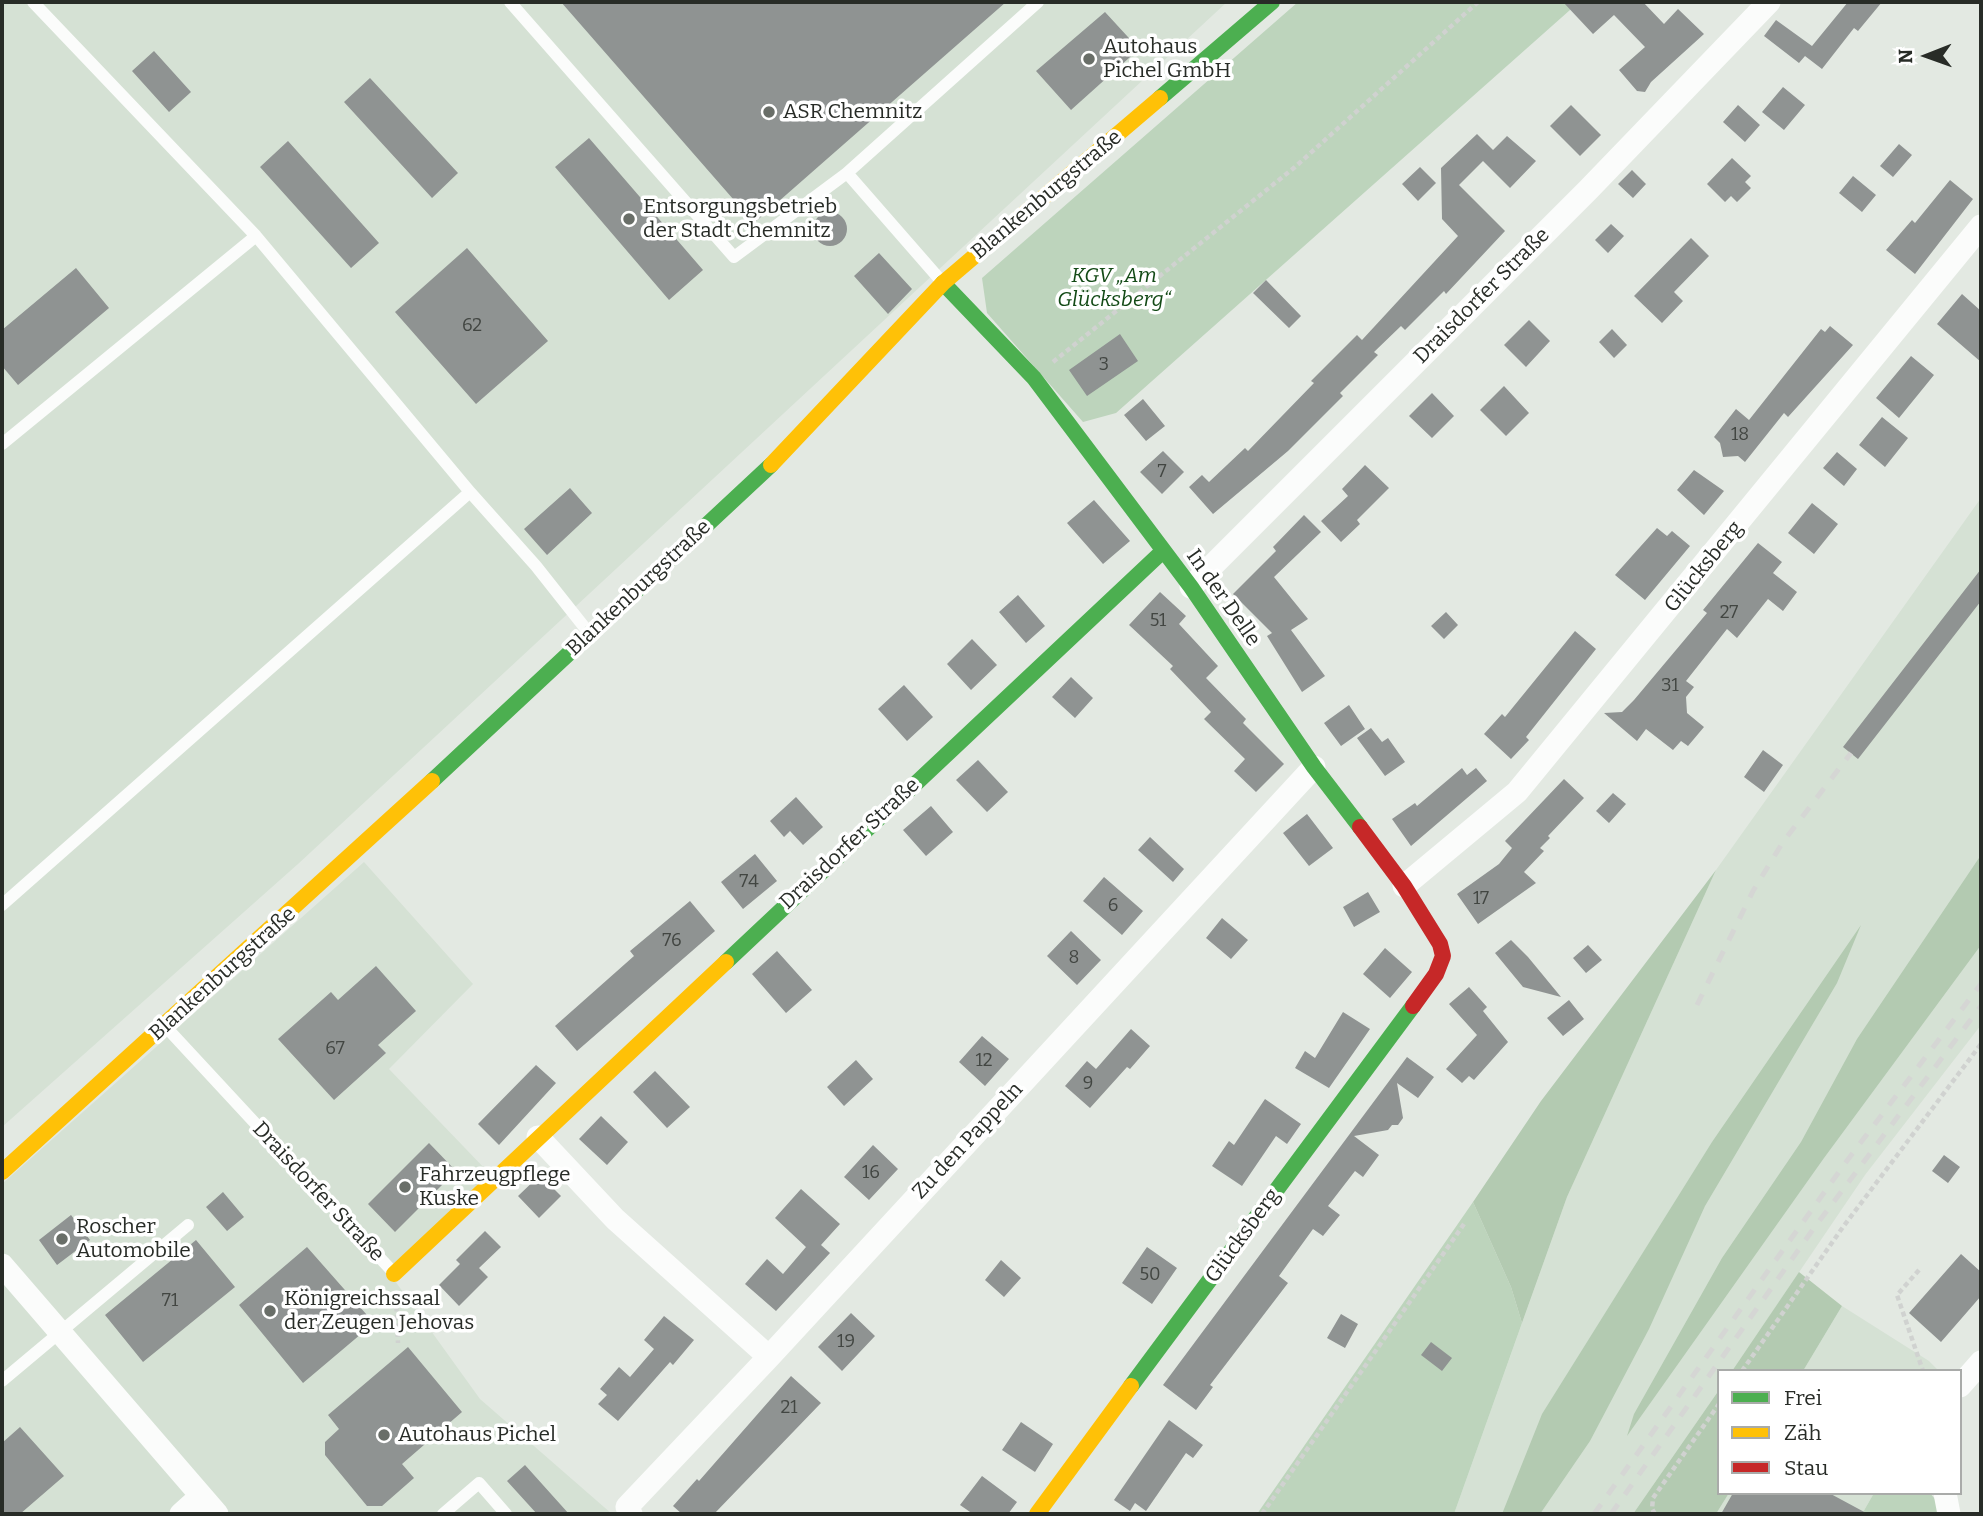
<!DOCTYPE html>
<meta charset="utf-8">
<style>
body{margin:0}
#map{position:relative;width:1983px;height:1516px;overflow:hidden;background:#e3e9e2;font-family:Bitter,serif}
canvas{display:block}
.frame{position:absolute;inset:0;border:4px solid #282c27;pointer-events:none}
.legend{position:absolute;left:1717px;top:1369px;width:245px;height:126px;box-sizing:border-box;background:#fff;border:2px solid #a9aba9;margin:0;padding:9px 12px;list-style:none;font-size:21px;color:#282c27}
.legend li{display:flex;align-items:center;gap:14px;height:35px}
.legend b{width:35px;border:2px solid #a9aba9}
.north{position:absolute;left:1892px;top:21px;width:70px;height:70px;-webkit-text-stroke:5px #fff;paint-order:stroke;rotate:269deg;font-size:19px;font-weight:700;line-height:28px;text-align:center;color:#282c27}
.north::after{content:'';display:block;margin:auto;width:24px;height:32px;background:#282c27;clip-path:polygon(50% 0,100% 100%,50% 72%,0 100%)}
</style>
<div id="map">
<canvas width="1983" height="1516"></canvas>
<div class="frame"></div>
<ul class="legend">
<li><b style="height:9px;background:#4caf50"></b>Frei</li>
<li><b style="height:9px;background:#ffc107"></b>Zäh</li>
<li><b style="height:9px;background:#c62828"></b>Stau</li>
</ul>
<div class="north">N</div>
</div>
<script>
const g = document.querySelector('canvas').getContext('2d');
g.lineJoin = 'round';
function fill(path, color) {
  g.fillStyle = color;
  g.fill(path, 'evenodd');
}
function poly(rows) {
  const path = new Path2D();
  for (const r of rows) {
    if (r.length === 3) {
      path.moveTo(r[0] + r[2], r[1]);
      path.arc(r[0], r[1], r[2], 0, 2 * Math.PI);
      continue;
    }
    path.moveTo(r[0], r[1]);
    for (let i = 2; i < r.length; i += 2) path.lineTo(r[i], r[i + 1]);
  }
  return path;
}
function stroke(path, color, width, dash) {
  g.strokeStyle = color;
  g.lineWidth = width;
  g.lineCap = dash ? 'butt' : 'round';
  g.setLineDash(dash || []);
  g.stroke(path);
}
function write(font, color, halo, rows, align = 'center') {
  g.font = font + ' Bitter,serif';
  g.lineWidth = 7;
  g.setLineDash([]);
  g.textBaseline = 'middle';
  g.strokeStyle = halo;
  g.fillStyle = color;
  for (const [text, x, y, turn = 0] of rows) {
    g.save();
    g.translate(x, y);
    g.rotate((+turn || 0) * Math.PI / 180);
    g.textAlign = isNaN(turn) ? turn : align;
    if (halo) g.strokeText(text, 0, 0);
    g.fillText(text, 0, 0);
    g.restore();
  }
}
const built = poly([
 [2,2,1227,2,298,864,2,1127],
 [1981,498,1981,1025,1865,1175,1732,1371,1719,1371,1719,1390,1633,1514,1454,1514,1567,1197,1716,870],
 [364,862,473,984,389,1069,489,1173,390,1274,480,1399,612,1514,2,1514,2,1184],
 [1842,1306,1929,1361,1939,1371,1803,1371],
 [1729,1493,1874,1493,1862,1514,1716,1514]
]);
const green = poly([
 [1298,2,1579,2,1116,413,1083,422,987,313,982,278],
 [1473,1202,1511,1287,1522,1323,1454,1514,1257,1514],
 [1874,1493,1930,1493,1939,1504,1941,1514,1862,1514]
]);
const forest = poly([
 [1981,855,1981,945,1824,1158,1627,1436,1634,1414,1722,1258,1801,1142,1857,1039],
 [1716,870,1567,1197,1522,1323,1511,1287,1473,1202,1541,1101],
 [1861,925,1837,983,1705,1206,1649,1329,1590,1441,1540,1514,1502,1514,1542,1414,1712,1142],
 [1799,1272,1842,1306,1803,1371,1732,1371],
 [1719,1390,1719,1493,1729,1493,1716,1514,1633,1514]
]);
const building = poly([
 [561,2,1006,2,754,223],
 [1563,2,1643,2,1664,24,1678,9,1704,34,1651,82,1645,92,1637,91,1619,70,1645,47,1614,15,1593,34],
 [1848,2,1882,2,1858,31,1854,28,1822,69,1805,56,1799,63,1764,36,1776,20,1812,46],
 [1105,12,1139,49,1071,110,1036,71],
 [154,51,191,92,169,112,132,71],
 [370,78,458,173,432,198,344,102],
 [1783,87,1805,105,1784,130,1762,112],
 [1571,105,1601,135,1580,156,1550,126],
 [1738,105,1760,125,1745,142,1723,122],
 [1477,134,1493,150,1507,136,1536,161,1510,188,1483,161,1459,185,1505,231,1446,294,1444,291,1405,330,1401,326,1374,352,1378,355,1340,393,1343,396,1288,451,1213,514,1189,487,1202,475,1209,482,1245,448,1248,451,1314,383,1311,381,1357,335,1362,340,1458,236,1442,219,1441,168],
 [589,138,703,270,669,300,555,167],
 [288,141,379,243,351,268,260,167],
 [1899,144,1912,155,1893,177,1880,166],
 [1732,158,1751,176,1745,182,1751,188,1737,202,1731,196,1725,202,1707,184],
 [1420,167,1436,183,1418,201,1402,184],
 [1632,170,1646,184,1633,198,1618,184],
 [1853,176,1876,195,1862,212,1839,193],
 [1950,180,1973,199,1915,274,1886,250,1912,220,1915,223],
 [830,229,17],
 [1611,224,1624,236,1608,253,1595,240],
 [1691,238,1709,256,1674,292,1683,301,1662,323,1634,296],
 [467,248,548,341,476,404,395,312],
 [879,253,912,289,888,314,854,276],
 [76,268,109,308,18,385,2,366,2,330],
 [1266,280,1301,316,1289,328,1253,293],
 [1962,294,1981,311,1981,362,1937,324],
 [1529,320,1550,341,1526,367,1504,345],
 [1830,326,1853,345,1788,417,1784,413,1745,462,1738,456,1723,457,1720,443,1714,437,1736,409,1749,420,1821,329,1825,332],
 [1612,329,1627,345,1614,358,1599,342],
 [1120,334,1138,361,1087,396,1069,370],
 [1911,356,1934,375,1899,418,1876,398],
 [1504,386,1529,413,1506,436,1480,410],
 [1432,393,1454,416,1432,438,1409,416],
 [1143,399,1165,426,1146,441,1124,415],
 [1882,417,1908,438,1885,467,1859,445],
 [1163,451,1184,472,1162,494,1140,472],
 [1837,452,1857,469,1844,486,1823,468],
 [1365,465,1389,488,1357,520,1360,524,1341,542,1321,521,1348,496,1342,489],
 [1694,470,1724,491,1704,515,1677,490],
 [570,488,592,513,547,555,524,529],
 [1094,500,1130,541,1103,564,1067,523],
 [1812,503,1838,524,1814,554,1788,533],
 [1304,515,1321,532,1274,577,1308,619,1291,630,1325,676,1302,692,1267,636,1272,633,1233,594,1276,551,1273,547],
 [1657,528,1667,536,1672,531,1690,546,1645,600,1615,575],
 [1758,543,1782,562,1773,573,1797,592,1783,611,1768,599,1737,638,1727,629,1686,681,1694,687,1686,697,1687,713,1704,727,1688,746,1681,741,1673,750,1646,729,1637,741,1604,713,1622,712,1634,700,1707,613,1703,610],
 [1981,569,1981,601,1858,759,1843,747],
 [1160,592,1186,616,1179,624,1218,666,1206,678,1246,719,1243,723,1284,764,1256,792,1234,771,1245,759,1204,719,1211,712,1170,669,1173,666,1129,625],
 [1018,595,1045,626,1026,643,999,612],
 [1446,612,1458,625,1444,639,1431,626],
 [1575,631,1596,649,1526,737,1529,740,1511,759,1484,734,1502,714,1505,717],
 [972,639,997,665,971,690,947,664],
 [1071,677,1093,698,1075,718,1052,697],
 [904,685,933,717,907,741,878,709],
 [1349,705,1365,729,1341,746,1324,723],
 [1371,728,1382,742,1388,738,1405,762,1385,776,1357,738],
 [1763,750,1783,765,1764,792,1744,777],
 [978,760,1008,792,987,812,956,780],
 [1462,768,1467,775,1476,768,1487,781,1411,846,1392,819,1415,803,1417,806],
 [1564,779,1584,798,1548,836,1550,838,1540,848,1544,851,1524,872,1536,883,1478,924,1457,894,1499,864,1512,848,1505,841],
 [1613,793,1626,804,1609,823,1596,811],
 [796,797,823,827,803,845,790,831,784,837,770,821],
 [931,806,953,832,926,856,903,830],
 [1307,814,1333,848,1309,866,1283,833],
 [1150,837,1184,869,1173,882,1138,850],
 [755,854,777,881,743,909,721,882],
 [1104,877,1143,911,1122,935,1083,901],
 [1368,892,1380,912,1354,927,1343,907],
 [690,901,715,931,577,1051,555,1026,634,956,630,951],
 [1222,918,1248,940,1231,959,1206,938],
 [1071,931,1101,960,1077,985,1047,956],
 [1511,940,1528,957,1561,997,1523,987,1495,953],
 [1588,945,1602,960,1586,973,1573,958],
 [1385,948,1412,972,1390,998,1363,974],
 [777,951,812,990,786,1013,752,974],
 [376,966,416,1011,378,1045,386,1053,334,1100,278,1039,331,992,338,1000],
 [1469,987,1487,1007,1483,1011,1508,1042,1474,1080,1469,1076,1462,1083,1446,1069,1477,1035,1449,1004],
 [1569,1000,1584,1019,1563,1036,1547,1018],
 [1343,1012,1370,1029,1329,1088,1295,1068,1305,1051,1315,1058],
 [1131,1029,1150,1046,1130,1069,1127,1067,1090,1108,1065,1086,1087,1061,1096,1069],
 [982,1036,1009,1059,985,1086,959,1062],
 [1407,1057,1434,1077,1418,1098,1397,1083,1403,1118,1398,1125,1392,1125,1388,1130,1354,1136,1379,1155,1363,1177,1355,1171,1328,1206,1340,1215,1323,1236,1313,1229,1279,1276,1288,1283,1210,1385,1213,1387,1196,1410,1163,1385],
 [856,1060,873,1079,844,1106,827,1087],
 [536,1065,556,1083,499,1145,478,1124],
 [655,1071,690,1107,667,1128,633,1092],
 [1265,1099,1301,1124,1287,1144,1276,1136,1242,1186,1212,1166,1229,1141,1234,1145],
 [601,1116,628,1142,607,1165,579,1139],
 [429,1143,456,1171,395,1232,368,1204],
 [873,1145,898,1169,869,1200,844,1177],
 [1944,1155,1960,1167,1948,1183,1932,1171],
 [540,1175,561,1196,539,1218,518,1196],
 [801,1189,840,1224,821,1245,830,1253,776,1311,745,1284,767,1259,783,1274,806,1247,775,1218],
 [223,1192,244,1217,227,1231,206,1207],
 [71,1215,90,1240,57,1265,39,1240],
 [485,1231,501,1247,479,1268,488,1277,459,1306,439,1285,460,1264,456,1260],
 [196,1240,235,1287,143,1362,105,1315],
 [307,1247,374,1323,303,1383,239,1305],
 [1147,1247,1177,1268,1152,1304,1122,1283],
 [1961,1254,1981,1272,1981,1296,1941,1342,1909,1313],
 [1001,1260,1021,1278,1004,1297,985,1280],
 [851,1313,875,1336,842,1371,818,1347],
 [1341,1314,1358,1324,1345,1348,1327,1338],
 [664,1316,694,1340,673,1365,670,1362,618,1421,598,1404,607,1395,600,1389,619,1367,630,1377,654,1349,644,1340],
 [1431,1342,1452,1358,1442,1371,1421,1355],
 [408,1347,462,1412,402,1464,414,1478,382,1506,367,1506,325,1455,325,1442,339,1429,328,1415],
 [791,1376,821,1403,714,1514,682,1514,673,1506,697,1479,699,1481],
 [1169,1420,1203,1445,1193,1458,1186,1453,1146,1511,1135,1503,1130,1511,1114,1500],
 [1021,1422,1053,1444,1035,1472,1002,1450],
 [20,1427,64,1476,20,1514,2,1514,2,1443],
 [525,1465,569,1514,537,1514,507,1481],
 [982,1476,1017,1502,1008,1514,973,1514,960,1505],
 [1733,1493,1829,1493,1868,1514,1721,1514]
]);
const path = poly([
 [1053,362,1295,167,1478,2],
 [1919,1270,1897,1295,1923,1371],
 [396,1298,398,1343],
 [1742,1371,1843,1227,1981,1044],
 [1262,1514,1464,1224],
 [1655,1514,1652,1509,1653,1498,1719,1404]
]);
const lane = poly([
 [33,2,256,236,470,492,536,566,589,633],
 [510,2,734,257,847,173],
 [943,283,847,173,1038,2],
 [2,444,256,236],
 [2,905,470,492],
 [165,1026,393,1272],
 [2,1381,188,1225],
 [443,1514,479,1483,506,1514]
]);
const street = poly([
 [1191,587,1588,190,1769,2],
 [1404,886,1517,792,1981,226],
 [538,1137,615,1219,769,1357],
 [2,1265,217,1514],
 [1960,1386,1981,1362],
 [1945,1493,1949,1514],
 [181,1514,201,1496],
 [631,1514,627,1507,769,1357,1314,767]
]);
const fast = poly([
 [1160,98,1272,2],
 [943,283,1034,378,1191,587,1314,767,1360,827],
 [432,781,771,465],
 [726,962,1163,551],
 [1131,1386,1413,1006]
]);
const slow = poly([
 [771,465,943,283,1160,98],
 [2,1172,432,781],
 [394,1274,726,962],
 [1037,1514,1131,1386]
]);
const jam = poly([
 [1360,827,1404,886,1440,944,1443,956,1436,974,1413,1006]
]);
const rail = poly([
 [1697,1005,1753,891,1783,842,1851,753],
 [1594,1514,1846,1162,1981,984],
 [1611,1514,1814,1228,1981,1006]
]);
const markers = [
 [1089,59,7,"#696e68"],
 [769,112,7,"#696e68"],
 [629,219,7,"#696e68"],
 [405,1187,7,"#696e68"],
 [62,1239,7,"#696e68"],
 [270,1311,7,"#696e68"],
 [384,1435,7,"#696e68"]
];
const numberNames = [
 ["62",472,326],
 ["3",1104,365],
 ["18",1740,435],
 ["7",1162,472],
 ["27",1729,613],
 ["51",1158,621],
 ["31",1670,686],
 ["74",749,882],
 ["17",1481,899],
 ["6",1113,906],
 ["76",672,941],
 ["8",1074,958],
 ["67",335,1049],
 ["12",984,1061],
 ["9",1088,1084],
 ["16",871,1173],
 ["50",1150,1275],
 ["71",170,1301],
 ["19",846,1342],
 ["21",789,1408]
];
const poiNames = [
 ["Autohaus",1103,47],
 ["Pichel GmbH",1103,71],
 ["ASR Chemnitz",783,112],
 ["Entsorgungsbetrieb",643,207],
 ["der Stadt Chemnitz",643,231],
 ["Fahrzeugpflege",419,1175],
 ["Kuske",419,1199],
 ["Roscher",76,1227],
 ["Automobile",76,1251],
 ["Königreichssaal",284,1299],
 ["der Zeugen Jehovas",284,1323],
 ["Autohaus Pichel",398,1435]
];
const streetNames = [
 ["Blankenburgstraße",1047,195,-40],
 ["Draisdorfer Straße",1482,296,-45],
 ["Glücksberg",1704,567,-51],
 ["Blankenburgstraße",639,588,-43],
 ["In der Delle",1223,598,55],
 ["Draisdorfer Straße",850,844,-43],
 ["Blankenburgstraße",223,974,-42],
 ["Zu den Pappeln",968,1141,-47],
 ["Draisdorfer Straße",318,1192,47],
 ["Glücksberg",1243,1236,-54]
];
const parkNames = [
 ["KGV „Am",1114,276],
 ["Glücksberg“",1114,300]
];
fill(built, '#d5e1d4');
fill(green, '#bdd4bc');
fill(forest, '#b3cab1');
fill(building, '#8f9392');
stroke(path, '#d0d2d0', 4.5, [5, 3.5]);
stroke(lane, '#fbfcfb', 12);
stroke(street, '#fbfcfb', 23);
stroke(fast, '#4caf50', 16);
stroke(slow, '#ffc107', 16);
stroke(jam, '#c62828', 16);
stroke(rail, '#d5d6d4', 5, [12, 12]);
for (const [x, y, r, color] of markers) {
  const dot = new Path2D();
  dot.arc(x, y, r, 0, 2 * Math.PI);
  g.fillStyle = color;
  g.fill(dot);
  stroke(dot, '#fff', 2.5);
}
write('18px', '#424642', null, numberNames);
write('21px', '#282c27', '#fff', poiNames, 'left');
write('21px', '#282c27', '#fff', streetNames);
write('italic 21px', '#134a16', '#fff', parkNames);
</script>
